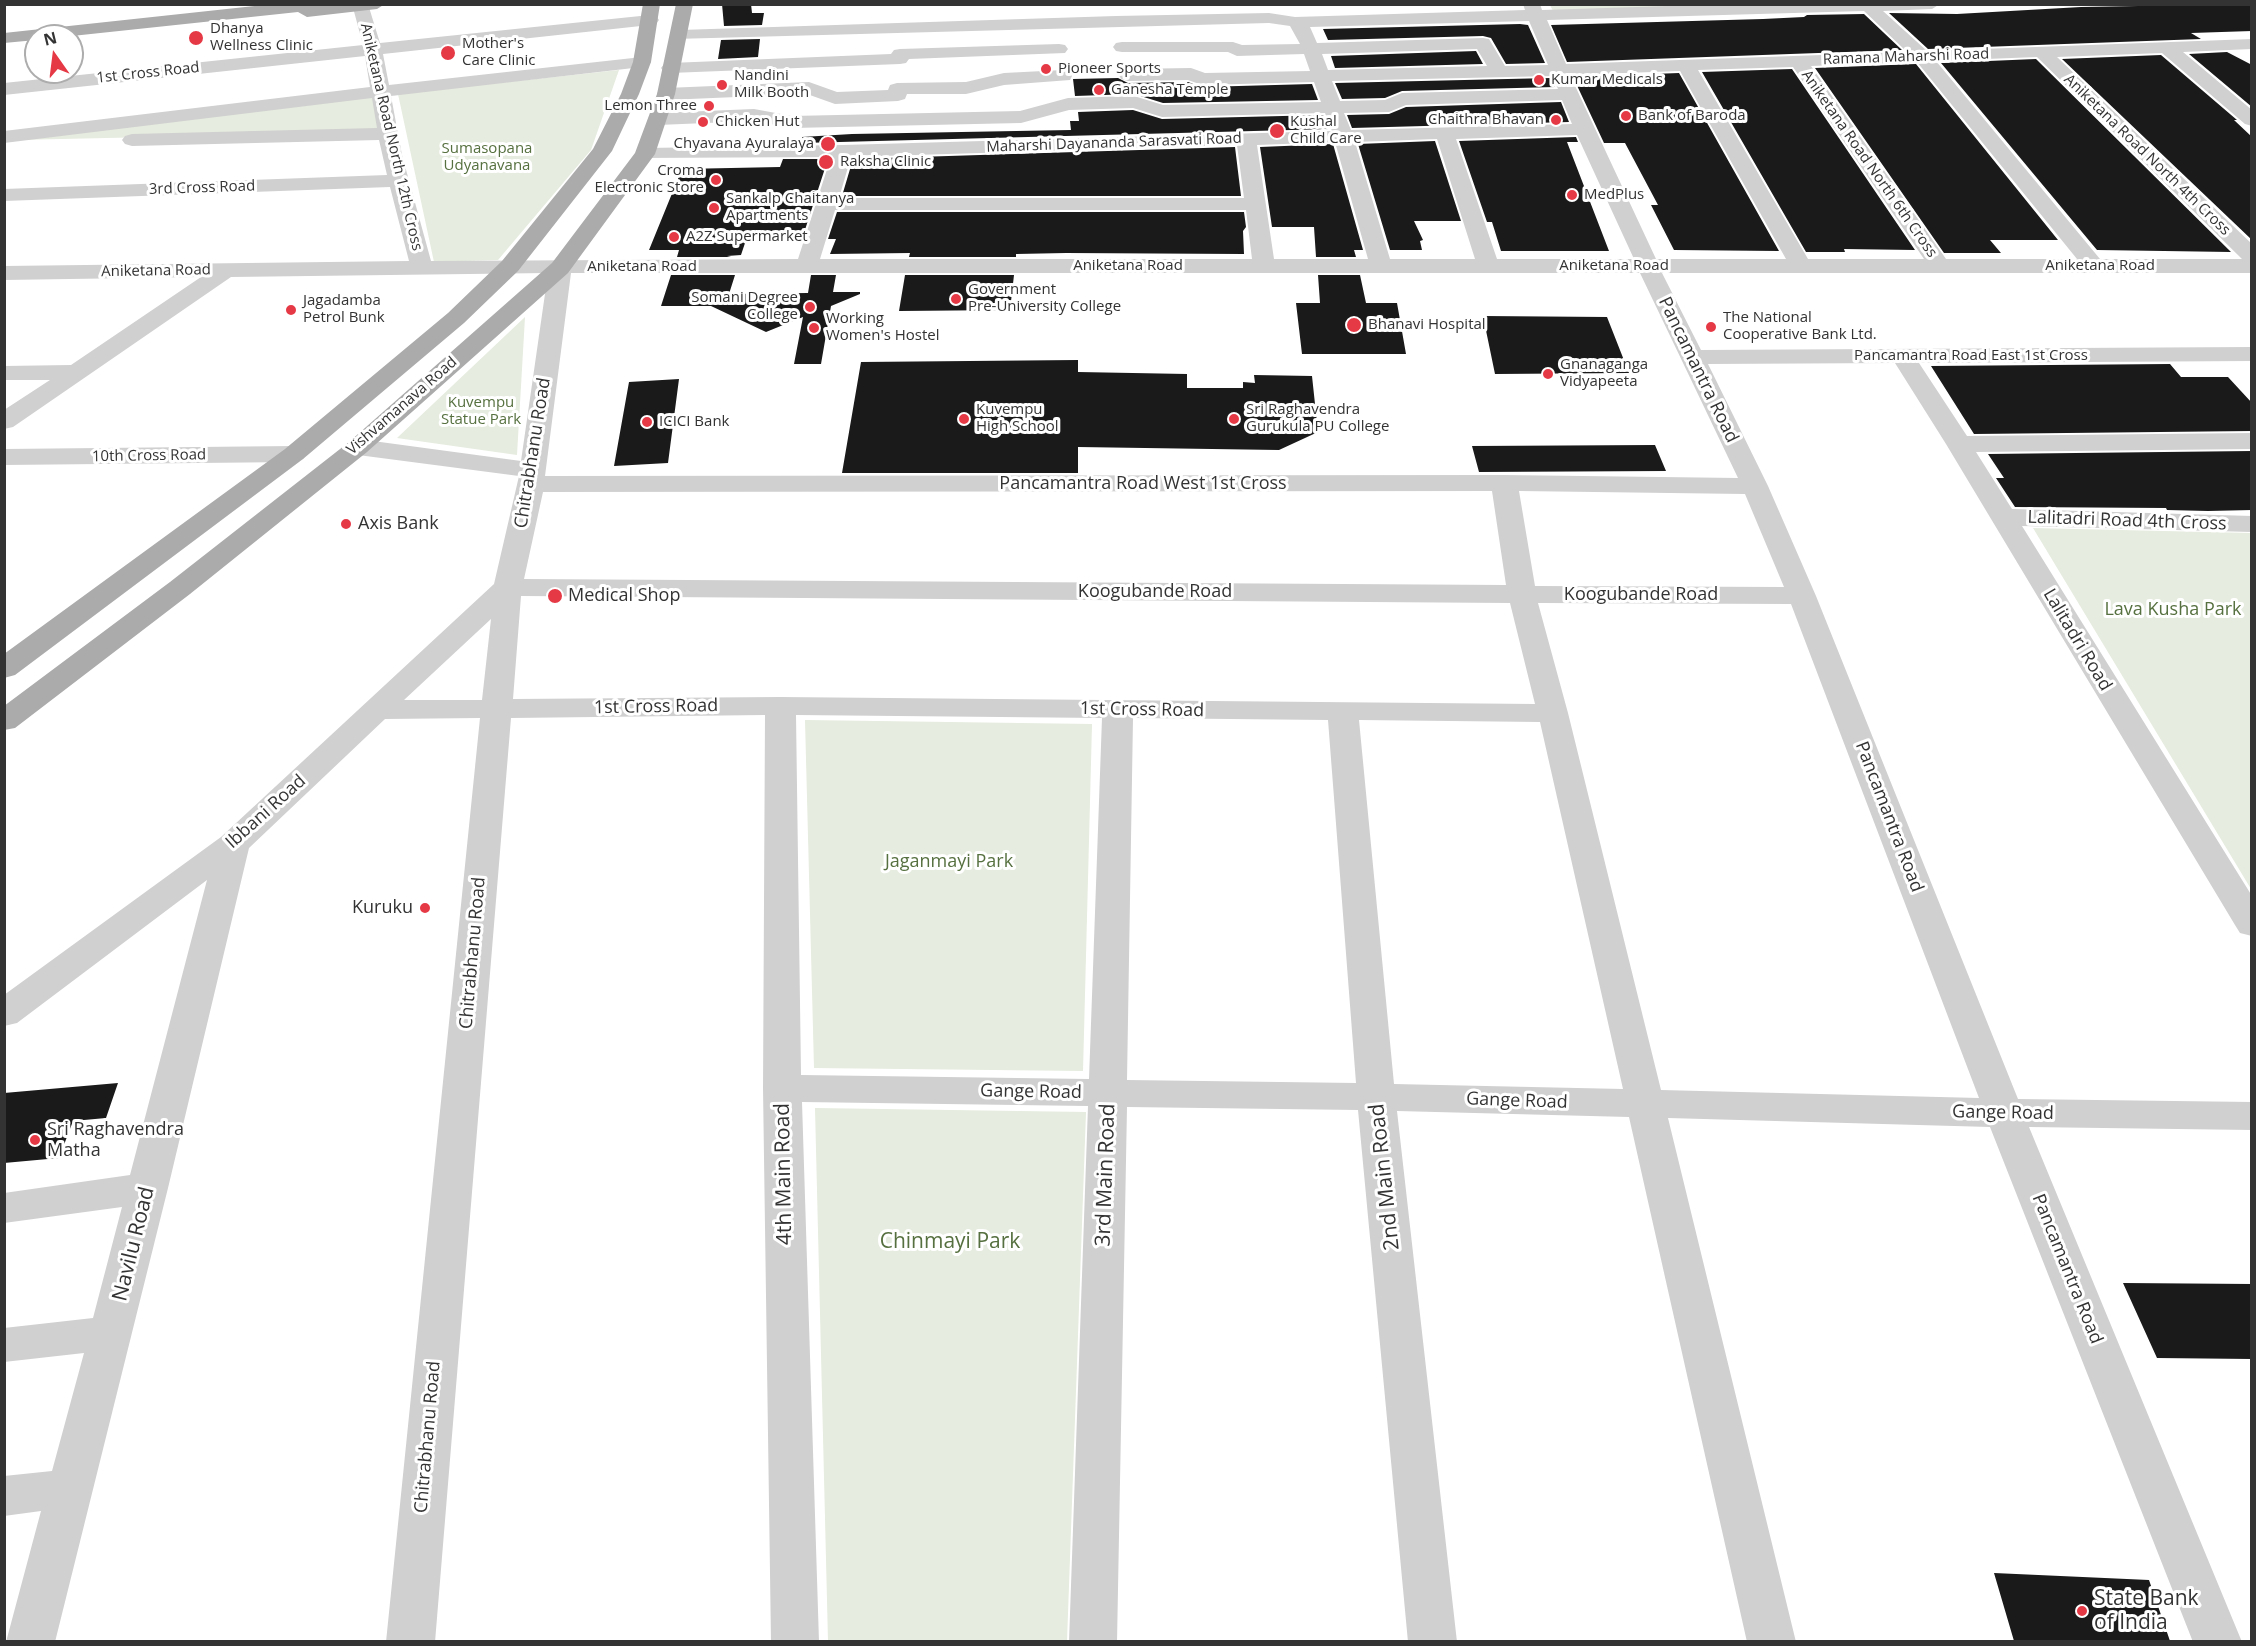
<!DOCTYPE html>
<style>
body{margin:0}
#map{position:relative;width:2256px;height:1646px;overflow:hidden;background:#fff;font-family:"Open Sans",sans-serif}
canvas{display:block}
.frame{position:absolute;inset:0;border:6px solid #333;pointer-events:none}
.north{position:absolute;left:24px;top:24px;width:60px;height:60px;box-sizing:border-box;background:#fff;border:2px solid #adadad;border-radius:50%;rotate:346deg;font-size:16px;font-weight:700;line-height:24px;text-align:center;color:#333}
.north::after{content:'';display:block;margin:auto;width:21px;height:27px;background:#e63946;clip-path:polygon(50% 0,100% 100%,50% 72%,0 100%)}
</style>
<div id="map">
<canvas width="2256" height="1646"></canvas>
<div class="frame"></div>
<div class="north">N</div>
</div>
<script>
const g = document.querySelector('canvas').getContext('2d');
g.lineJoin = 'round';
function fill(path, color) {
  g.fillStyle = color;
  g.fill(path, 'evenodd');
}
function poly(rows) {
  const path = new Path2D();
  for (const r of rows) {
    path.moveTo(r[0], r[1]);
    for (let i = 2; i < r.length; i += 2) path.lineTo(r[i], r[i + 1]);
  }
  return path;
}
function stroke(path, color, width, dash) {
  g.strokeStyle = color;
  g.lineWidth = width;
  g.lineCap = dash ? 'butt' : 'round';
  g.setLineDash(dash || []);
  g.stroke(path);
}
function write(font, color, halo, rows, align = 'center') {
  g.font = font + ' "Open Sans",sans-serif';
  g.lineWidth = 6;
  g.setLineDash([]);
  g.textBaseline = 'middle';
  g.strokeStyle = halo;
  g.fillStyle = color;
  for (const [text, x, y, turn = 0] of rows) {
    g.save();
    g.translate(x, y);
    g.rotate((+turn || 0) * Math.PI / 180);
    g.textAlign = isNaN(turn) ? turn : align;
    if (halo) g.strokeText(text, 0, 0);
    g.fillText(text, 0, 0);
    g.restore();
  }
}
const green = poly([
 [1550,5,1754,5,1553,11],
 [619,70,591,150,498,260,434,262,398,94],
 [374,94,381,132,15,140],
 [525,317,517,455,397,438],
 [2033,528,2251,533,2251,889],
 [805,720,1092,724,1083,1071,814,1068],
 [815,1108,1086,1112,1067,1641,828,1641]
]);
const building = poly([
 [722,4,751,4,752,13,764,13,762,25,724,26],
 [2252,4,2252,31,2191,33,2201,39,1928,49,1889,13,1957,14,2081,7],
 [1864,14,1902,50,1567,62,1551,25,1763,19,1804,17,1807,15],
 [1520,24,1528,25,1545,63,1506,64,1491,38,1483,36,1328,40,1323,29],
 [760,39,758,57,718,59,721,40],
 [1476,51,1483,64,1335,68,1331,56],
 [2227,52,2252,65,2252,107,2189,54],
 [2161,55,2237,120,2234,120,2252,137,2252,240,2062,59],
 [2036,59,2231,252,2097,250,1941,63],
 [1916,64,2058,240,1990,240,2001,253,1944,253,1815,68],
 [1792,69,1915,250,1844,249,1845,252,1806,252,1702,72],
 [1679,73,1779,251,1674,250,1651,205,1658,205,1625,143,1604,143,1573,77],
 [1118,78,1128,83,1188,82,1202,87,1312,84,1318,100,1163,103,1134,94,1075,96,1073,79],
 [1551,78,1555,87,1402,91,1385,98,1342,99,1335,83],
 [1561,102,1569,122,1352,128,1347,115,1389,114,1406,107],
 [1133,110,1162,119,1323,115,1329,129,802,143,802,137,852,134,1071,130,1070,121,1079,121,1078,112],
 [1576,137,1578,142,1567,142,1609,251,1501,251,1492,222,1487,222,1459,141],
 [1435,141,1461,221,1414,221,1423,240,1420,241,1422,250,1390,250,1358,144],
 [1333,144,1363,250,1354,250,1356,257,1316,257,1314,227,1272,227,1260,147],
 [1235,147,1241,196,842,196,853,159],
 [783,159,828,159,802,239,746,240,741,255,727,256,731,257,677,257,679,250,649,250,682,169,780,167],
 [837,212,1244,212,1246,227,1243,231,1244,254,1066,253,1016,254,1016,257,909,257,910,253,830,254,836,239,828,239],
 [671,275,735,275,729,294,808,293,811,275,836,275,833,292,860,292,860,294,831,306,821,364,794,364,803,317,766,332,711,306,661,306],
 [905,275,1014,275,1010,310,899,311],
 [1318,275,1360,275,1366,303,1397,303,1406,354,1302,354,1296,303,1320,303],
 [1483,316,1607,317,1629,373,1495,374],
 [1078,360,1078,372,1187,374,1187,388,1243,388,1243,382,1255,383,1254,375,1312,376,1318,432,1279,450,1078,447,1078,473,842,473,861,362],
 [2170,364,2181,377,2228,377,2252,403,2252,431,1974,434,1931,366],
 [679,379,668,463,614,466,629,382],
 [1655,445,1666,471,1479,472,1472,446],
 [2252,451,2252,510,2208,511,2167,510,2166,508,2015,507,1996,478,2004,478,1988,454],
 [118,1083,106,1118,73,1121,59,1158,4,1163,4,1093],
 [2123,1283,2252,1284,2252,1359,2157,1358],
 [1994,1573,2149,1580,2170,1641,2014,1641]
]);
const minor = poly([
 [352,4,368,4,380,43,650,15,656,16,659,20,656,24,650,25,383,54,389,85,642,57,648,58,651,62,648,66,642,67,391,96,402,155,431,261,798,259,831,157,638,158,635,154,638,150,645,148,843,145,1332,131,1325,113,1162,117,1133,108,1069,110,1021,123,792,128,754,121,658,125,651,123,648,119,651,115,658,113,754,109,792,116,1020,111,1068,98,1134,96,1163,105,1321,102,1314,82,1202,85,1188,80,1128,81,1121,79,1119,75,1121,71,1128,69,1191,68,1205,73,1310,71,1304,54,1237,56,1228,52,1122,52,1116,51,1113,47,1116,43,1122,42,1233,42,1242,45,1300,44,1290,26,1269,23,674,39,671,35,674,31,680,30,1116,16,1269,13,1295,17,1525,10,1523,4,1540,4,1542,10,1732,4,1940,4,1932,9,1883,11,1927,51,2252,39,2252,49,2183,52,2252,110,2252,126,2245,124,2162,53,2057,57,2252,244,2252,273,1662,273,1701,350,2252,347,2252,361,1919,363,1967,436,2252,433,2252,449,1976,452,2012,509,2252,516,2252,532,2022,526,2252,896,2252,936,2240,933,2235,925,1946,444,1895,363,1708,364,1768,486,1816,596,2018,1099,2252,1102,2252,1130,2029,1127,2242,1642,2193,1642,1990,1127,1668,1118,1796,1642,1747,1642,1629,1117,1397,1111,1457,1642,1408,1642,1358,1110,1127,1107,1117,1642,1069,1642,1088,1106,802,1102,819,1642,771,1642,763,1088,765,715,511,718,435,1642,386,1642,480,718,385,719,249,848,168,1188,55,1642,6,1642,41,1511,4,1516,4,1476,52,1471,84,1353,4,1362,4,1328,93,1318,122,1207,4,1223,4,1193,130,1175,207,880,17,1023,4,1026,4,995,221,837,494,584,519,476,358,455,349,452,345,447,349,442,358,439,521,461,548,273,231,277,13,427,4,429,4,410,50,380,4,380,4,366,71,365,201,277,4,280,4,266,409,261,390,187,4,201,4,189,387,175,379,140,132,146,125,144,122,140,125,136,132,134,377,128,372,98,4,143,4,131,370,87,365,56,4,95,4,83,363,45,352,4],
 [1864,11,1907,52,1566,64,1547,20,1864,11],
 [1529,21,1548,65,1505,66,1489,39,1483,38,1317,43,1310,27,1529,21],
 [1477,49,1487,66,1328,70,1322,54,1477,49],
 [2037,57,2242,259,2100,259,1936,61,2037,57],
 [1917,62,2077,259,1946,259,1811,66,1917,62],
 [1793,67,1924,259,1808,259,1698,70,1793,67],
 [1680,71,1786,259,1656,259,1570,75,1680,71],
 [1552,76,1558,89,1402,93,1385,100,1340,101,1332,81,1552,76],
 [1562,100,1572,124,1351,130,1344,113,1389,112,1406,105,1562,100],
 [1577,135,1634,259,1497,259,1456,139,1577,135],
 [1437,139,1475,259,1390,259,1355,142,1437,139],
 [1335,142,1368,259,1274,259,1257,145,1335,142],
 [1237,145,1244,198,839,198,851,157,1237,145],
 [835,210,1246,210,1252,259,820,259,835,210],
 [571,273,1640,273,1738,478,1504,475,545,476,571,273],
 [1492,491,1506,585,524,579,543,492,1492,491],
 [1519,491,1745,494,1784,587,1535,586,1519,491],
 [521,596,1510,603,1535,704,780,697,513,699,521,596],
 [1538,603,1791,604,1979,1098,1661,1090,1568,713,1538,603],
 [491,619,482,700,404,700,491,619],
 [796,715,1102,718,1089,1079,801,1075,796,715],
 [1133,718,1328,720,1356,1083,1127,1080,1133,718],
 [1359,720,1540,722,1623,1089,1394,1084,1359,720],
 [1059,44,1065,45,1068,49,1065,53,909,59,906,63,900,64,670,73,664,72,661,68,664,64,670,63,891,54,894,50,900,49,1059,44],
 [1063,70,1070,72,1072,76,1070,80,1004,85,966,94,907,94,905,99,898,101,835,104,807,94,666,100,659,98,657,94,659,90,666,88,809,82,837,92,888,90,890,85,897,83,966,82,1004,73,1063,70],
 [294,446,303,449,307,454,303,459,294,462,4,465,4,449,294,446]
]);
const major = poly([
 [273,4,385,4,377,9,307,17,298,12,72,36,36,36,36,40,4,43,4,33,273,4],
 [643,4,660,4,651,62,639,94,612,151,518,271,464,323,303,459,15,675,4,678,4,654,285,449,448,313,502,261,593,149,621,94,633,62,643,4],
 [676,4,693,4,675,94,655,154,568,273,367,452,190,594,15,728,4,730,4,706,170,582,349,442,552,263,635,153,657,94,676,4]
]);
const markers = [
 [196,38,8,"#e63946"],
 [448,53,8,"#e63946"],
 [1046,69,6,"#e63946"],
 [1539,80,6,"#e63946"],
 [722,85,6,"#e63946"],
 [1099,90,6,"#e63946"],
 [709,106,6,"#e63946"],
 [1626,116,6,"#e63946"],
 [1556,120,6,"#e63946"],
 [703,122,6,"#e63946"],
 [1277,131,8,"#e63946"],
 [828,144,8,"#e63946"],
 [826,162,8,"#e63946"],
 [716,180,6,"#e63946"],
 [1572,195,6,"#e63946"],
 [714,208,6,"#e63946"],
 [674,237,6,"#e63946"],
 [956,299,6,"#e63946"],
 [810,307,6,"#e63946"],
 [291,310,6,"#e63946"],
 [1354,325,8,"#e63946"],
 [1711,327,6,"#e63946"],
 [814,328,6,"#e63946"],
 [1548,374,6,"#e63946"],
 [964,419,6,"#e63946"],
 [1234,419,6,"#e63946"],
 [647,422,6,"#e63946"],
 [346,524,6,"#e63946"],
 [555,596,8,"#e63946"],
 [425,908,6,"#e63946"],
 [35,1140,6,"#e63946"],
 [2082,1611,6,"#e63946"]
];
const farPoinames = [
 ["Dhanya",210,29],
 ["Wellness Clinic",210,46],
 ["Mother's",462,44],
 ["Care Clinic",462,61],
 ["Pioneer Sports",1058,69],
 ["Nandini",734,76],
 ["Milk Booth",734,93],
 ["Kumar Medicals",1551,80],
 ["Ganesha Temple",1111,90],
 ["Lemon Three",697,106,"right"],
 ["Bank of Baroda",1638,116],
 ["Chaithra Bhavan",1544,120,"right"],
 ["Chicken Hut",715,122],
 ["Kushal",1290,122],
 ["Child Care",1290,139],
 ["Chyavana Ayuralaya",814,144,"right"],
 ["Raksha Clinic",840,162],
 ["Croma",704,171,"right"],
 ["Electronic Store",704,188,"right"],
 ["MedPlus",1584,195],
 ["Sankalp Chaitanya",726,199],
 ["Apartments",726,216],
 ["A2Z Supermarket",686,237],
 ["Government",968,290],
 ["Pre-University College",968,307],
 ["Somani Degree",798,298,"right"],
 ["College",798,315,"right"],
 ["Jagadamba",303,301],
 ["Petrol Bunk",303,318],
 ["The National",1723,318],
 ["Cooperative Bank Ltd.",1723,335],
 ["Working",826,319],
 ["Women's Hostel",826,336],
 ["Bhanavi Hospital",1368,325],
 ["Gnanaganga",1560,365],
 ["Vidyapeeta",1560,382],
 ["Kuvempu",976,410],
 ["High School",976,427],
 ["Sri Raghavendra",1246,410],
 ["Gurukula PU College",1246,427],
 ["ICICI Bank",659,422]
];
const farStreetnames = [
 ["Ramana Maharshi Road",1906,57,-2],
 ["1st Cross Road",148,73,-6],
 ["Aniketana Road North 12th Cross",391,137,77],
 ["Maharshi Dayananda Sarasvati Road",1114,143,-2],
 ["Aniketana Road North 4th Cross",2147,155,44],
 ["Aniketana Road North 6th Cross",1869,164,55],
 ["3rd Cross Road",202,188,-2],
 ["Aniketana Road",1128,266],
 ["Aniketana Road",1614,266],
 ["Aniketana Road",2100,266],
 ["Aniketana Road",642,267],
 ["Aniketana Road",156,271,-1],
 ["Pancamantra Road East 1st Cross",1971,356],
 ["Vishvamanava Road",402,406,-41],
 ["10th Cross Road",149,456,-1]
];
const farParknames = [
 ["Sumasopana",487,149],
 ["Udyanavana",487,166],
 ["Kuvempu",481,403],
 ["Statue Park",481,420]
];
const streetNames = [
 ["Pancamantra Road",1698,370,64],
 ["Chitrabhanu Road",533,453,-81],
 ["Pancamantra Road West 1st Cross",1143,484],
 ["Lalitadri Road 4th Cross",2127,521,2],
 ["Koogubande Road",1155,592],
 ["Koogubande Road",1641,595],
 ["Lalitadri Road",2077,640,59],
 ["1st Cross Road",656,707,-1],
 ["1st Cross Road",1142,710,1],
 ["Ibbani Road",266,812,-42],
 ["Pancamantra Road",1889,817,69],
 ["Chitrabhanu Road",473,953,-85],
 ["Gange Road",1031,1092,1],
 ["Gange Road",1517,1101,2],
 ["Gange Road",2003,1113,1],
 ["Pancamantra Road",2067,1269,68],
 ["Chitrabhanu Road",428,1437,-85]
];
const poiNames = [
 ["Axis Bank",358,524],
 ["Medical Shop",568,596],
 ["Kuruku",413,908,"right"],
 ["Sri Raghavendra",47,1130],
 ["Matha",47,1151]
];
const parkNames = [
 ["Lava Kusha Park",2173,610],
 ["Jaganmayi Park",949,862]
];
const nearStreetnames = [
 ["4th Main Road",784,1174,-91],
 ["3rd Main Road",1106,1175,-88],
 ["2nd Main Road",1385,1177,-96],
 ["Navilu Road",134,1244,-76]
];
const nearParknames = [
 ["Chinmayi Park",950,1242]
];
const nearPoinames = [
 ["State Bank",2094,1599],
 ["of India",2094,1623]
];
fill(green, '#e6ecdf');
fill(building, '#1a1a1a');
fill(minor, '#d0d0d0');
fill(major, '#ababab');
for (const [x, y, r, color] of markers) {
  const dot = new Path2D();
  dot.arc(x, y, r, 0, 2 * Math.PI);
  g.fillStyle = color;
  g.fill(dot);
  stroke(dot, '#fff', 2);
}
write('15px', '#333', '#fff', farPoinames, 'left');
write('15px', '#333', '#fff', farStreetnames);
write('15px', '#56703f', '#fff', farParknames);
write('18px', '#333', '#fff', streetNames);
write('18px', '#333', '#fff', poiNames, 'left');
write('18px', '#56703f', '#fff', parkNames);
write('21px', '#333', '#fff', nearStreetnames);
write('21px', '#56703f', '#fff', nearParknames);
write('21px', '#333', '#fff', nearPoinames, 'left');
</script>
